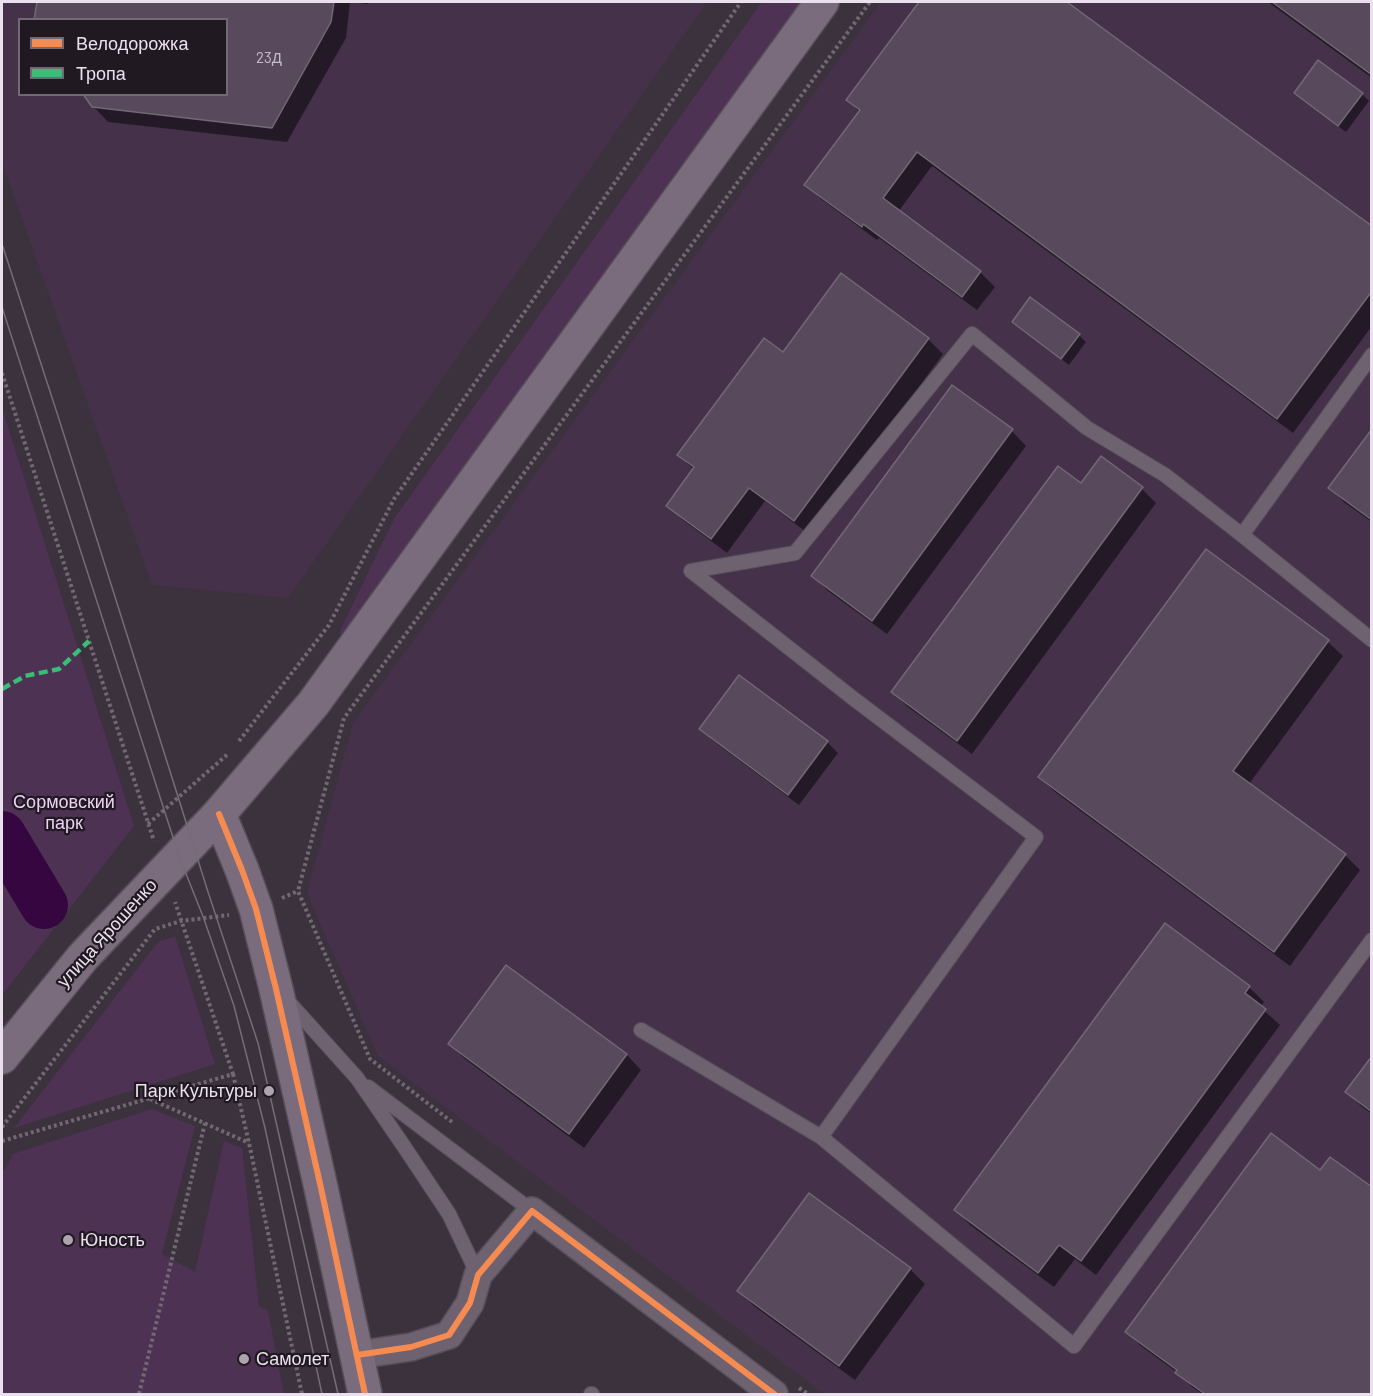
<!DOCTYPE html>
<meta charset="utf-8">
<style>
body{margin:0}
#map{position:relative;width:1373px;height:1396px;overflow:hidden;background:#3b323d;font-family:Barlow,sans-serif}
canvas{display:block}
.frame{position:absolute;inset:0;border:3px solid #ebe1ee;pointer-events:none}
.legend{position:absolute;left:18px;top:18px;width:210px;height:78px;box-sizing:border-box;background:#201922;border:2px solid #716974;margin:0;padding:8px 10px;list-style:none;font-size:18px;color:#ebe1ee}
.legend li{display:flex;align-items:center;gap:12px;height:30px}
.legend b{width:30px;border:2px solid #716974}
</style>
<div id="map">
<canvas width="1373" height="1396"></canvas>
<div class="frame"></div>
<ul class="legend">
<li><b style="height:8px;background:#f68b52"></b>Велодорожка</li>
<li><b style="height:8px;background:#3abd76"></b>Тропа</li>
</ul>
</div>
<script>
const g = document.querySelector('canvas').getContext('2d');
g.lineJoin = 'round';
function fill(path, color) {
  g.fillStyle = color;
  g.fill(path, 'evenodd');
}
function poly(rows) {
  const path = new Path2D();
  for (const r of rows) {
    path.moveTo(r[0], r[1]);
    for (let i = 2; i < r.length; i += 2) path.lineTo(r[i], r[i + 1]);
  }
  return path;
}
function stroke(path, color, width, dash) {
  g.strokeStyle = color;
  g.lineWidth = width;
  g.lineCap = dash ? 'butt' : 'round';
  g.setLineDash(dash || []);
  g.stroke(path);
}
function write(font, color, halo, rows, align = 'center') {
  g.font = font + ' Barlow,sans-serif';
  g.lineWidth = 4.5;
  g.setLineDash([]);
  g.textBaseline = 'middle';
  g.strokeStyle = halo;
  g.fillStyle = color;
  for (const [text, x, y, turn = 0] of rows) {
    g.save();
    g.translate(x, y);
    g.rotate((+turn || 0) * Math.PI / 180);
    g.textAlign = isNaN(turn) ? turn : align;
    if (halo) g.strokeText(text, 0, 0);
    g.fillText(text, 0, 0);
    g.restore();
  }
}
const built = poly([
 [2,2,707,2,288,598,152,585,2,162],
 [20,20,226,20,226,94,20,94],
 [881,2,1371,2,1371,1394,824,1394,378,1056,307,893,353,723]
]);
const green = poly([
 [762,2,805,2,343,636,339,633,394,519],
 [2,408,134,826,2,995],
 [175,936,215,1064,14,1128,158,942],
 [152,1109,195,1126,162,1254,195,1272,224,1141,242,1148,259,1306,268,1311,284,1394,2,1394,2,1169,5,1170,13,1154]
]);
const shadow = poly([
 [38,2,368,2,368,4,350,2,346,38,287,142,108,122,93,106,226,94,226,20,36,20],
 [921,2,1064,2,1372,228,1372,326,1293,433,932,166,898,212,980,272,995,287,977,310,879,238,877,240,821,199,806,184,860,112,848,100],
 [1268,2,1372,2,1372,78],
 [1296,93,1362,94,1369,101,1346,132,1303,100],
 [1014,322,1079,335,1086,342,1069,365,1021,329],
 [928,339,943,354,810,535,765,501,727,553,683,520,668,505,694,470,679,455,784,354],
 [1012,431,1026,446,887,634,828,591,813,576],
 [1372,432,1372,522,1345,503,1330,488],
 [1081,485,1142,489,1156,503,972,754,908,707,893,692],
 [1206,551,1328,642,1343,656,1249,784,1345,855,1360,870,1290,966,1055,792,1040,777],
 [701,729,827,742,838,753,799,805,712,740],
 [1165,925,1249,987,1264,1002,1260,1007,1280,1025,1096,1275,1075,1259,1054,1287,970,1225,956,1210],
 [507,967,627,1055,641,1070,584,1148,465,1059,450,1044],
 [1372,1059,1372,1114,1362,1107,1347,1092],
 [1321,1172,1372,1189,1372,1394,1202,1394,1192,1387,1178,1373,1141,1346,1127,1332],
 [810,1195,910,1269,925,1284,855,1380,754,1306,739,1291]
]);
const river = poly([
 [2,835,44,905]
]);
const building = poly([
 [37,2,334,2,331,22,272,128,92,107,83,94,226,94,226,20,34,20,37,2],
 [919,2,1067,2,1372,226,1372,291,1277,419,917,152,883,198,981,271,962,297,863,224,862,227,804,185,860,110,846,100,919,2],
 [1272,2,1372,2,1372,75,1272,2],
 [1318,60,1363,93,1338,126,1294,93,1318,60],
 [841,273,929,338,794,521,749,488,711,539,666,506,694,467,677,455,764,338,783,352,841,273],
 [1030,297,1080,334,1061,359,1012,322,1030,297],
 [952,385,1013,429,872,621,811,576,952,385],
 [1372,429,1372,520,1328,488,1372,429],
 [1101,456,1143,487,957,741,891,692,1058,466,1081,483,1101,456],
 [1206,549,1329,640,1233,771,1346,854,1274,952,1038,777,1206,549],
 [739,675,828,741,788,795,699,729,739,675],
 [1165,923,1250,986,1245,993,1266,1009,1081,1261,1059,1245,1038,1273,954,1210,1165,923],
 [506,965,627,1054,569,1134,448,1044,506,965],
 [1372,1056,1372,1112,1345,1092,1372,1056],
 [1271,1133,1320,1170,1330,1157,1372,1187,1372,1394,1205,1394,1175,1373,1177,1370,1125,1332,1271,1133],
 [809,1193,911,1268,839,1366,737,1291,809,1193]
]);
const path = poly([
 [2,373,154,841],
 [239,741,329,625,394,499,741,2],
 [148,824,229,753],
 [282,898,298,891],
 [233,1074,249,1143,302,1394],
 [150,1099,249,1143],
 [452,1122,370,1059,298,891,344,718,870,2],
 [2,1127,155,929,181,921,229,915],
 [2,1141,233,1074,175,902],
 [799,1388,808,1394],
 [139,1394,205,1123]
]);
const lane = poly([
 [1372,355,1242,535,1372,640],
 [286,999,357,1078,403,1145,449,1214,478,1275],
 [641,1030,821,1137,1074,1346,1372,940],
 [368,1087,532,1211],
 [821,1137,1036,837,854,699,691,571,795,553,972,334,1087,428,1165,475,1242,535],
 [591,1394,592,1394]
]);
const street = poly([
 [357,1355,411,1347,449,1335,470,1303,478,1275,532,1211,774,1394]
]);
const secondary = poly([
 [219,814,242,870,256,909,276,989,321,1188,365,1394],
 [2,1057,83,957,219,814,313,704,822,2]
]);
const tram = poly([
 [2,244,58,416,209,895,258,1043,338,1394],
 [2,307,179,856,204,919,234,1006,265,1128,322,1394]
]);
const quiet = poly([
 [2,689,25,676,59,669,89,641]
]);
const cycleway = poly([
 [219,814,242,870,256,909,276,989,321,1188,365,1394],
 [357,1355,411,1347,449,1335,470,1303,478,1275,532,1211,774,1394]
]);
const markers = [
 [269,1091,6,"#ada4b0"],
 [68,1240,6,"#ada4b0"],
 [244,1359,6,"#ada4b0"]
];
const numberNames = [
 ["23Д",269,58]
];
const parkNames = [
 ["Сормовский",64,802],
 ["парк",64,823]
];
const streetNames = [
 ["улица Ярошенко",107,933,-48]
];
const poiNames = [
 ["Парк Культуры",257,1091,"right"],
 ["Юность",80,1240],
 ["Самолет",256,1359]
];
fill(built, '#45324a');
fill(green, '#4d3253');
fill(shadow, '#0007');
stroke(river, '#360641', 48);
fill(building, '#584a5c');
stroke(building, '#716973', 1.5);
stroke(lane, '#564f58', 16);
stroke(street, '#564f58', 30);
stroke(secondary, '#564f58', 36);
stroke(path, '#716873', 4, [3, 3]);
stroke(lane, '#6e6271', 14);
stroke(street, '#6e6271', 27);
stroke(secondary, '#7a6c7d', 33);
stroke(tram, '#756c77', 1.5);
stroke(quiet, '#3abd76', 4.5, [9, 4.5]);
stroke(cycleway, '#f68b52', 6);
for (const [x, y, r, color] of markers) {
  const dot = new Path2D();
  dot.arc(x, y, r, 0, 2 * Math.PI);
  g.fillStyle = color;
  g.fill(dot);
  stroke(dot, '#201922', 2);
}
write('15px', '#c6bbca', null, numberNames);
write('18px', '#edd1f5', '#201922', parkNames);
write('18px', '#ebe1ee', '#201922', streetNames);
write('18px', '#ebe1ee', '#201922', poiNames, 'left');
</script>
